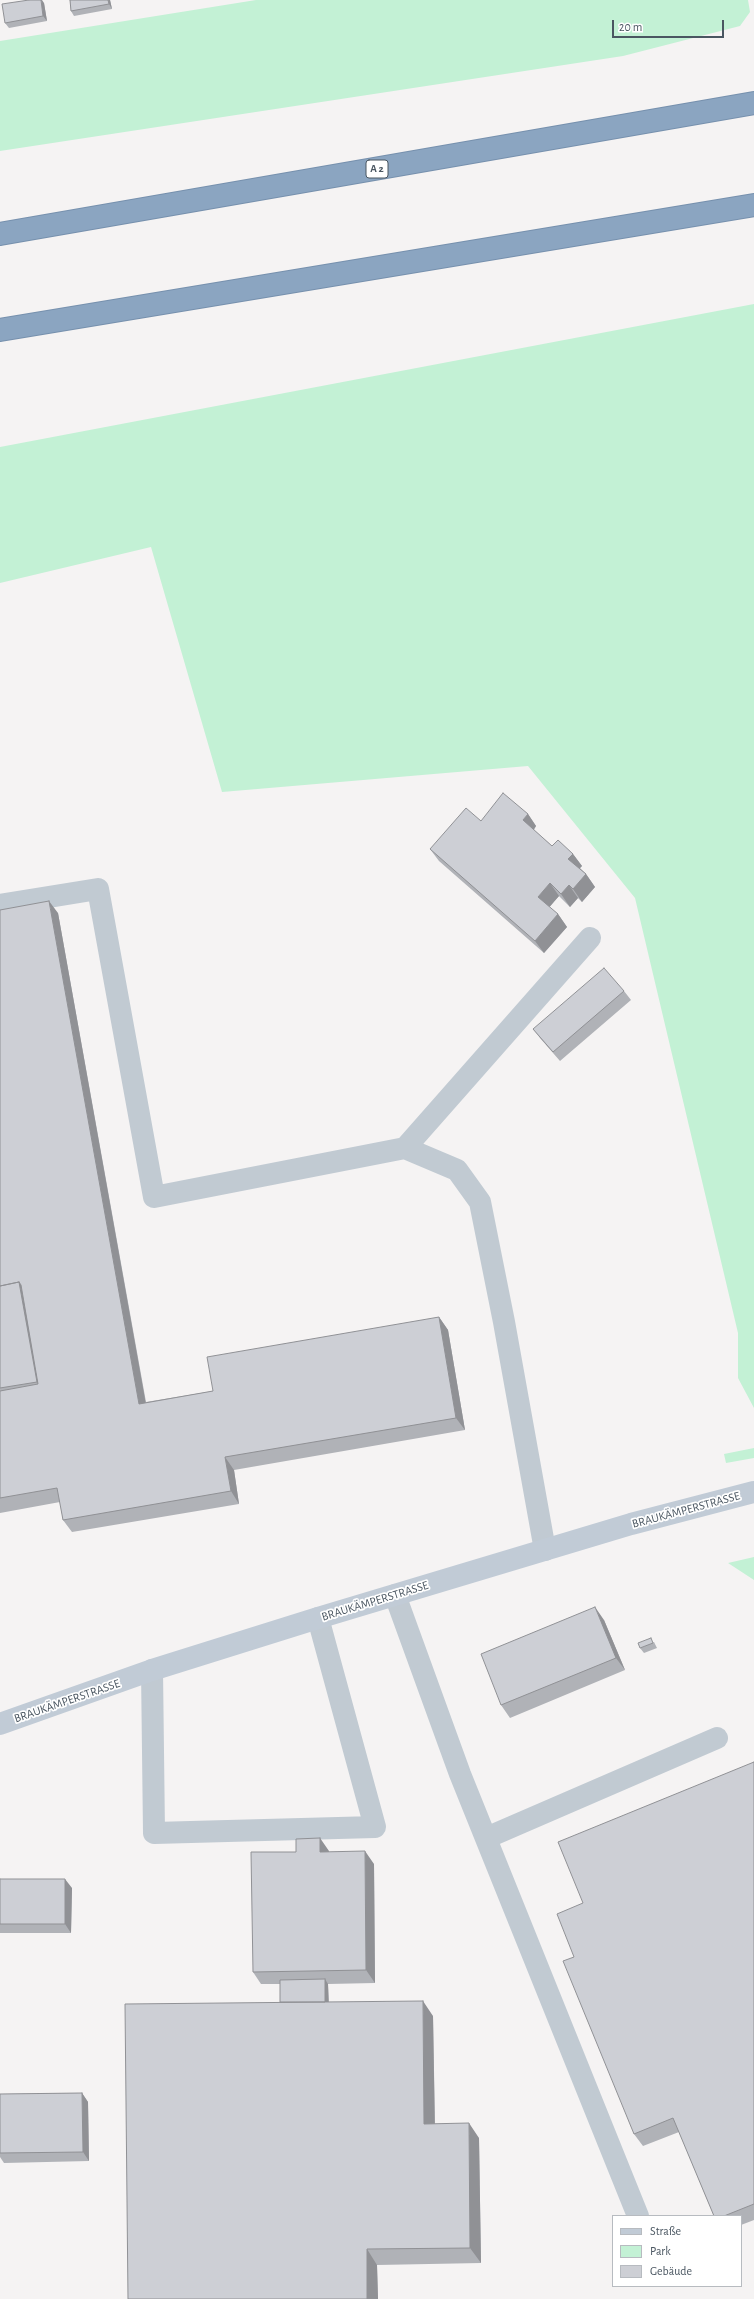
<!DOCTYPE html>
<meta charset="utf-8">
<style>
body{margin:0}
#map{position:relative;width:754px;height:2299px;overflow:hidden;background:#f5f3f3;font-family:"Alegreya Sans",sans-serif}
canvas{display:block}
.legend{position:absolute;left:612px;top:2215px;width:130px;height:72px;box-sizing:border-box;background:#fff;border:1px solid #b7bbc0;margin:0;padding:5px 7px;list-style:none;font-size:12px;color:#4a5661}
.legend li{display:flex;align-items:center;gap:8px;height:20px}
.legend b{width:20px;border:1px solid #b7bbc0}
.scale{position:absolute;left:612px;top:20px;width:112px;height:18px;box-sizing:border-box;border:2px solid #4a5661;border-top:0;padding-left:5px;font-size:12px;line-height:14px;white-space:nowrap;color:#4a5661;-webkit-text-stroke:3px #fff;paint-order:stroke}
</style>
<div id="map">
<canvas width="754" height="2299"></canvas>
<ul class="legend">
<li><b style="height:5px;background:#c1cbd6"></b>Straße</li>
<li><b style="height:11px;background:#c3f1d5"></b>Park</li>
<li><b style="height:11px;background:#cdcfd5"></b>Gebäude</li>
</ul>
<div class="scale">20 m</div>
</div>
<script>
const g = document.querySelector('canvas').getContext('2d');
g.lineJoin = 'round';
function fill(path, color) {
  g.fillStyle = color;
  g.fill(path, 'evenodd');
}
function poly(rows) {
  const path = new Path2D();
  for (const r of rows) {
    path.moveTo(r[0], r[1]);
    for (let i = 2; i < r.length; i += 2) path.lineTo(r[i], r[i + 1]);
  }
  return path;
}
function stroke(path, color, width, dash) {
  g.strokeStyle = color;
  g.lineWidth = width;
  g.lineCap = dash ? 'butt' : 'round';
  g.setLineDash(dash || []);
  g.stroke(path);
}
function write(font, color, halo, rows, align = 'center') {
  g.font = font + ' "Alegreya Sans",sans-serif';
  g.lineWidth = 3.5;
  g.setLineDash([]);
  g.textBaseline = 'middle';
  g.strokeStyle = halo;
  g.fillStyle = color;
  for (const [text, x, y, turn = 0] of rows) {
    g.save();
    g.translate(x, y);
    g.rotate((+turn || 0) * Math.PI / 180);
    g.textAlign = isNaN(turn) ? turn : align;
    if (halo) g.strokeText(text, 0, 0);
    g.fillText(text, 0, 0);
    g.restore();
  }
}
const green = poly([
 [256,0,748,0,750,12,740,26,623,56,0,151,0,41],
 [754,304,754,1408,738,1378,738,1333,635,898,528,766,222,792,151,547,0,583,0,447],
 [754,1448,754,1458,726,1463,724,1454],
 [754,1557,754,1580,728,1563]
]);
const lane = poly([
 [0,905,98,889,154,1197,405,1148,457,1170,480,1202,504,1322,545,1550],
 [405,1148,590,938],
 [395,1595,460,1774,638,2216],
 [152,1670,154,1833,375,1827,318,1618],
 [486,1838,717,1738]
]);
const secondary = poly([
 [0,1724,152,1670,318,1618,631,1524,754,1492]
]);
const highway = poly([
 [0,234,754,103],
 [0,330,754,205]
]);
const wall = poly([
 [70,0,110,0,112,9,74,16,71,11],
 [44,3,47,21,9,28,5,23],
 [528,814,536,826,534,830,552,846,573,854,582,866,580,868,586,874,595,887,582,902,578,898,570,907,559,896,549,907,558,914,567,927,544,953,439,861,430,849,481,821],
 [0,910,58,913,146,1402,213,1391,439,1317,448,1330,465,1430,234,1470,239,1504,72,1532,63,1520,60,1502,0,1513],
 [624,991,631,1000,560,1061,540,1038,533,1029],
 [604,1620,625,1670,510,1718,501,1705],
 [654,1642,657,1648,644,1653,640,1648],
 [754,1762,754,2220,741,2225,741,2216,714,2216,679,2132,643,2146,634,2134,574,1957,583,1903],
 [329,1851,329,1852,374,1864,375,1983,328,1984,329,2002,433,2016,435,2124,479,2138,481,2263,377,2265,378,2299,128,2299,280,2002,280,1984,261,1984,253,1972,296,1852],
 [0,1879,72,1888,71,1933,0,1933],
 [82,2093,88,2102,89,2161,4,2163,0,2157,0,2094]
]);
const shadedWall = poly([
 [41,0,42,0,44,3,47,21,43,16],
 [108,0,110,0,112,9,109,4],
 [528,814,536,826,531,833,523,820],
 [573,854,582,866,577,871,568,859],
 [586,874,595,887,582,902,573,889],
 [550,883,559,896,547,910,538,897],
 [569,885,578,898,570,907,561,894],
 [49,901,58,913,148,1416,139,1404],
 [558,914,567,927,544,953,535,941],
 [19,1282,29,1297,47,1397,37,1382],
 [439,1317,448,1330,465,1430,456,1418],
 [225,1457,234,1470,239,1504,231,1491],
 [595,1607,604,1620,625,1670,616,1658],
 [320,1838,329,1851,329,1864,320,1852],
 [365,1851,374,1864,375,1983,366,1970],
 [65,1879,72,1888,71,1933,65,1924],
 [325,1979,328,1984,329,2017,325,2012],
 [423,2001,433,2016,435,2139,424,2124],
 [82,2093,88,2102,89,2161,83,2152],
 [469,2123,479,2138,481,2263,470,2248],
 [367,2249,377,2265,378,2299,367,2299]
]);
const building = poly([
 [29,0,41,0,43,16,5,23,2,4,29,0],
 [70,0,108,0,109,4,71,11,70,0],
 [503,793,528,814,523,820,552,846,558,840,573,854,568,859,586,874,573,889,569,885,561,894,550,883,538,897,558,914,535,941,430,849,466,808,481,821,503,793],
 [49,901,139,1404,213,1391,207,1357,439,1317,456,1418,225,1457,231,1491,63,1520,57,1488,0,1498,0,1391,38,1384,21,1285,19,1282,0,1286,0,910,49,901],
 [604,968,624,991,553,1052,533,1029,604,968],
 [19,1282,37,1382,0,1388,0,1286,19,1282],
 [595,1607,616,1658,501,1705,481,1654,595,1607],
 [651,1638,653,1643,640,1648,638,1643,651,1638],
 [754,1762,754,2204,724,2216,714,2216,673,2118,634,2134,563,1961,574,1957,557,1914,583,1903,558,1842,754,1762],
 [320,1838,320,1852,365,1851,366,1970,253,1972,251,1852,296,1852,296,1839,320,1838],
 [0,1879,65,1879,65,1924,0,1924,0,1879],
 [325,1979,325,2002,280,2002,280,1980,325,1979],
 [423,2001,424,2124,469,2123,470,2248,367,2249,367,2299,128,2299,125,2004,423,2001],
 [82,2093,83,2152,0,2153,0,2094,82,2093]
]);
const shields = [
 [377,169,22]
];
const shieldNames = [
 ["A 2",377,169]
];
const streetNames = [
 ["BRAUKÄMPERSTRASSE",686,1510,-15],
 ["BRAUKÄMPERSTRASSE",375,1601,-17],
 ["BRAUKÄMPERSTRASSE",67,1701,-19]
];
fill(green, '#c3f1d5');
stroke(highway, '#7690ad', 24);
stroke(lane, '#c1cad2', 22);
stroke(secondary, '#c1cbd6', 22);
stroke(highway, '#8ba5c1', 22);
fill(wall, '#b0b2b7');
fill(shadedWall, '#909195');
fill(building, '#cdcfd5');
stroke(building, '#909195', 1);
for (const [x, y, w] of shields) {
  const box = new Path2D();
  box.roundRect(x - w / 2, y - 9, w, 18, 3);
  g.fillStyle = '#fff';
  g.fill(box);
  stroke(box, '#4a5661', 1);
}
write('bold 11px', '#4a5661', null, shieldNames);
write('12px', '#4a5661', '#fff', streetNames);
</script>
